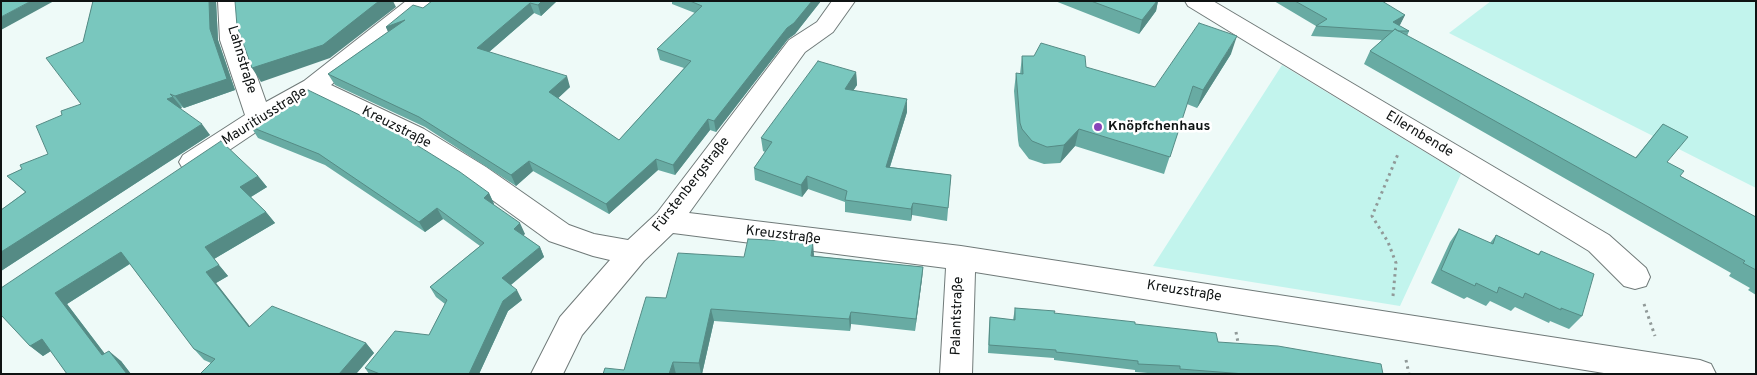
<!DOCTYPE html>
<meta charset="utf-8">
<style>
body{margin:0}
#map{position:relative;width:1757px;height:375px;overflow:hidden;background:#eefaf8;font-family:Overpass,sans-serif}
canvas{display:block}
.frame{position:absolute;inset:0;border:2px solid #0f1313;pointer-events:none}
</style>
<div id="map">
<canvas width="1757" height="375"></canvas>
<div class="frame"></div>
</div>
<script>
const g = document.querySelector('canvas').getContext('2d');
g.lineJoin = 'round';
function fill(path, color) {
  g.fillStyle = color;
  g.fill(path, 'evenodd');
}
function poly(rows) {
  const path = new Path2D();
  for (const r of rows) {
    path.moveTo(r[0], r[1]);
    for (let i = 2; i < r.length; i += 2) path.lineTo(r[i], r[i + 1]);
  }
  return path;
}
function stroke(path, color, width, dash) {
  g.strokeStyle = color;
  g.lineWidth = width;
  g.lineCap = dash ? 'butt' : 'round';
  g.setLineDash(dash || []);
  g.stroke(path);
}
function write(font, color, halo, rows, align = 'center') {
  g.font = font + ' Overpass,sans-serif';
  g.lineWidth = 5;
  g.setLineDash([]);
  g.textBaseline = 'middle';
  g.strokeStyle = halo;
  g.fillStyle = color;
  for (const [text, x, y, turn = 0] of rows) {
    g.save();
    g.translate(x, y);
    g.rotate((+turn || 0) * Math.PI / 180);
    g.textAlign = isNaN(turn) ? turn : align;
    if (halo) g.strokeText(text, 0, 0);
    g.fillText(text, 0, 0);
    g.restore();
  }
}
const green = poly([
 [1491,1,1756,1,1756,188,1449,33],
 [1282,65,1461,174,1400,306,1153,266]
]);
const path = poly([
 [1393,296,1396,263,1388,242,1372,216,1398,154],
 [1644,304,1655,336],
 [1236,332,1239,348],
 [1406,360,1409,374]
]);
const street = poly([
 [218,1,240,1,244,40,266,102,304,81,406,1,432,1,331,85,424,129,486,167,569,225,594,234,628,240,657,213,789,40,817,22,832,1,855,1,833,32,805,52,689,213,961,246,1700,360,1711,364,1716,374,1610,374,975,272,972,374,940,374,946,268,673,233,644,261,582,335,563,374,531,374,560,317,610,260,593,256,549,241,466,181,406,143,314,98,268,124,201,169,192,172,183,169,179,162,183,155,245,115,220,40,218,1],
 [1185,1,1213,1,1609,235,1646,268,1650,277,1646,286,1635,289,1624,286,1589,251,1188,6,1185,1]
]);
const wall = poly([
 [93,1,216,1,218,40,235,90,184,108,180,106,182,108,180,109,210,135,1,271,1,210,25,192,7,176,22,169,48,154,62,115,81,104,83,42],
 [432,1,557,1,541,16,534,13,489,52,570,87,558,98,619,140,684,68,660,60,657,49,695,13,672,4,672,1,821,1,795,34,788,39,716,132,710,130,675,175,658,170,609,214,533,171,516,186,425,127,335,85,328,74,388,32,386,27,423,8],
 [1055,1,1158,1,1156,11,1139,34],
 [1274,1,1355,1,1405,15,1399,26,1409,31,1407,36,1635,158,1663,124,1667,162,1680,176,1756,217,1756,295,1748,290,1750,288,1729,276,1731,273,1364,64,1370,51,1382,40,1311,36,1316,26],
 [1231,54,1197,108,1187,104,1164,174,1075,146,1060,163,1044,164,1029,159,1019,146,1018,140,1014,91,1016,73,1020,74,1022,56,1155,87],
 [856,72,857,85,853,91,907,112,890,167,951,175,947,221,912,215,911,221,845,212,845,202,808,189,802,197,755,180,754,168,765,152,763,151,761,138],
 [251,127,489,193,494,204,493,204,525,234,523,235,540,247,544,257,511,285,522,300,508,311,479,374,369,374,365,368,429,335,445,304,436,297,430,287,480,246,443,219,425,232,325,165,258,138],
 [258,176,267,187,251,197,266,212,275,223,214,259,228,276,216,283,250,327,366,343,374,353,356,374,200,374,211,363,204,360,194,349,130,264,67,304,105,354,121,361,131,374,67,374,51,351,43,356,30,346,1,315],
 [1459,229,1490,243,1496,235,1538,254,1541,251,1582,316,1569,329,1550,321,1549,323,1515,307,1511,311,1490,301,1486,306,1467,297,1464,299,1431,283,1450,242],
 [814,256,923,267,922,279,915,331,851,324,850,331,714,321,702,374,683,374,624,370,666,298,744,257],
 [1015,308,1135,324,1218,342,1383,374,1160,374,1135,372,1135,370,1054,360,1054,358,988,353,989,326,990,317,1013,320]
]);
const shadedWall = poly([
 [31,1,54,1,1,30,1,17],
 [209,1,216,1,218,40,235,90,184,108,175,96,210,29],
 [379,1,393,1,396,7,330,58,261,82,252,68],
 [542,1,557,1,541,16,538,5],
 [812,1,821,1,795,34,788,39,716,132,714,121,787,28],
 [1157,1,1158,1,1156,11,1139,34,1142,20],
 [530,3,534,13,481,59,477,48],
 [1405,15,1400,25,1391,30,1393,22],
 [405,20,391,38,386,27],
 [1237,36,1231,54,1197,108,1203,90],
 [856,72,857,85,845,102,845,89],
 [567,76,570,87,553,103,549,92],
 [173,97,182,108,176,110,167,99],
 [907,99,907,112,886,179,886,167],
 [708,119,710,130,675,175,673,165],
 [202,124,210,135,1,271,1,252],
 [1079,129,1075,146,1060,163,1064,145],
 [656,159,658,170,609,214,606,204],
 [529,161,533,171,516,186,511,175],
 [258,176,267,187,249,198,240,187],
 [807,176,808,189,802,197,801,185],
 [489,193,494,204,488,208,484,198],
 [913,203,912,215,911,221,911,209],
 [437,208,443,219,425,232,419,222],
 [266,212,275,223,214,259,228,276,216,283,259,338,249,327,206,272,205,247],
 [520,223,525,234,518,239,514,229],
 [813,242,814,255,812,268,811,256],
 [540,247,544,257,507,288,502,278],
 [121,252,131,263,67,304,114,366,102,355,55,293],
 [923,267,922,279,915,331,916,319],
 [517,290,522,300,508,311,479,374,469,374,503,301],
 [711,309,714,321,702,374,701,374,699,363],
 [851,312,851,324,850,331,849,319],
 [42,339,54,349,43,356,30,346],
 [366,343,374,353,356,374,339,374],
 [109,351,121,361,131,374,127,374],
 [673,362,676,374,669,374]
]);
const building = poly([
 [1,1,31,1,1,17,1,1],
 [93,1,209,1,210,29,227,79,175,96,170,94,173,97,167,99,202,124,1,252,1,210,26,192,7,176,22,169,20,165,48,154,36,126,62,115,61,111,81,104,46,58,83,42,93,1],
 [235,1,379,1,323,45,252,68,237,26,235,1],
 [432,1,542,1,538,5,530,3,477,48,567,76,549,92,619,140,691,61,657,49,702,6,690,1,812,1,794,23,787,28,714,121,708,119,673,165,656,159,606,204,529,161,511,175,419,117,328,74,405,20,386,27,413,5,423,8,432,1],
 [1091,1,1157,1,1142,20,1091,1],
 [1295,1,1382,1,1405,15,1393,22,1409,31,1398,31,1395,29,1393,31,1316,26,1327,19,1295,1],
 [1199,23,1237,36,1203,90,1193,86,1170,157,1079,129,1064,145,1047,147,1032,141,1022,129,1020,123,1016,73,1023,74,1022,56,1034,56,1041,43,1085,56,1086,67,1155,87,1199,23],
 [1395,29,1636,158,1663,124,1688,137,1667,162,1684,171,1680,176,1756,217,1756,270,1743,263,1745,261,1370,51,1395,29],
 [818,61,856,72,845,89,907,99,886,167,951,175,948,208,913,203,911,209,845,200,847,191,807,176,801,185,754,168,772,142,761,138,818,61],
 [308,90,399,134,460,172,489,193,484,198,520,223,514,229,540,247,502,278,517,290,503,301,469,374,380,374,365,368,395,331,429,335,447,300,430,287,484,243,437,208,419,222,319,154,251,127,308,90],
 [221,141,258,176,240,187,266,212,205,247,219,265,206,272,249,327,272,306,366,343,339,374,200,374,215,359,194,349,121,252,55,293,102,355,109,351,127,374,67,374,42,339,30,346,1,315,1,288,221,141],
 [1459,229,1493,244,1496,235,1539,255,1541,251,1594,274,1582,316,1561,308,1561,310,1525,293,1523,298,1499,287,1497,293,1476,283,1475,286,1441,270,1459,229],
 [748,239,813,242,811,256,923,267,916,319,851,312,849,319,711,309,699,363,673,362,669,374,603,374,605,368,624,370,646,297,666,298,678,253,744,257,748,239],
 [1015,308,1055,311,1054,313,1135,322,1135,324,1216,333,1218,342,1278,346,1381,364,1383,374,1245,374,1180,369,1180,366,1138,364,1138,361,1056,352,1056,350,989,345,990,317,1015,320,1015,308]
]);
const markers = [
 [1098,127,5,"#8745b9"]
];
const streetNames = [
 ["Lahnstraße",241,60,73],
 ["Mauritiusstraße",265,117,-32],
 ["Kreuzstraße",396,128,27],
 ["Ellernbende",1419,135,31],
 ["Fürstenbergstraße",692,185,-52],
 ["Kreuzstraße",783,236,7],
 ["Kreuzstraße",1184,292,9],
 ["Palantstraße",958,316,-88]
];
const poiNames = [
 ["Knöpfchenhaus",1108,127]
];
fill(green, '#c2f4ed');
stroke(street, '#707a79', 2);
stroke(path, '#909998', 3, [2.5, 4]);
fill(street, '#fff');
fill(wall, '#68aba3');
fill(shadedWall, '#558b85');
fill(building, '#79c7be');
stroke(building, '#558b85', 1);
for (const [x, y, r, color] of markers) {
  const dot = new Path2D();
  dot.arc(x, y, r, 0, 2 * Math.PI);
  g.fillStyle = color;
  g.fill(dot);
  stroke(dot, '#fff', 2);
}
write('14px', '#0f1313', '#fff', streetNames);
write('bold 14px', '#0f1313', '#fff', poiNames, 'left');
</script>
